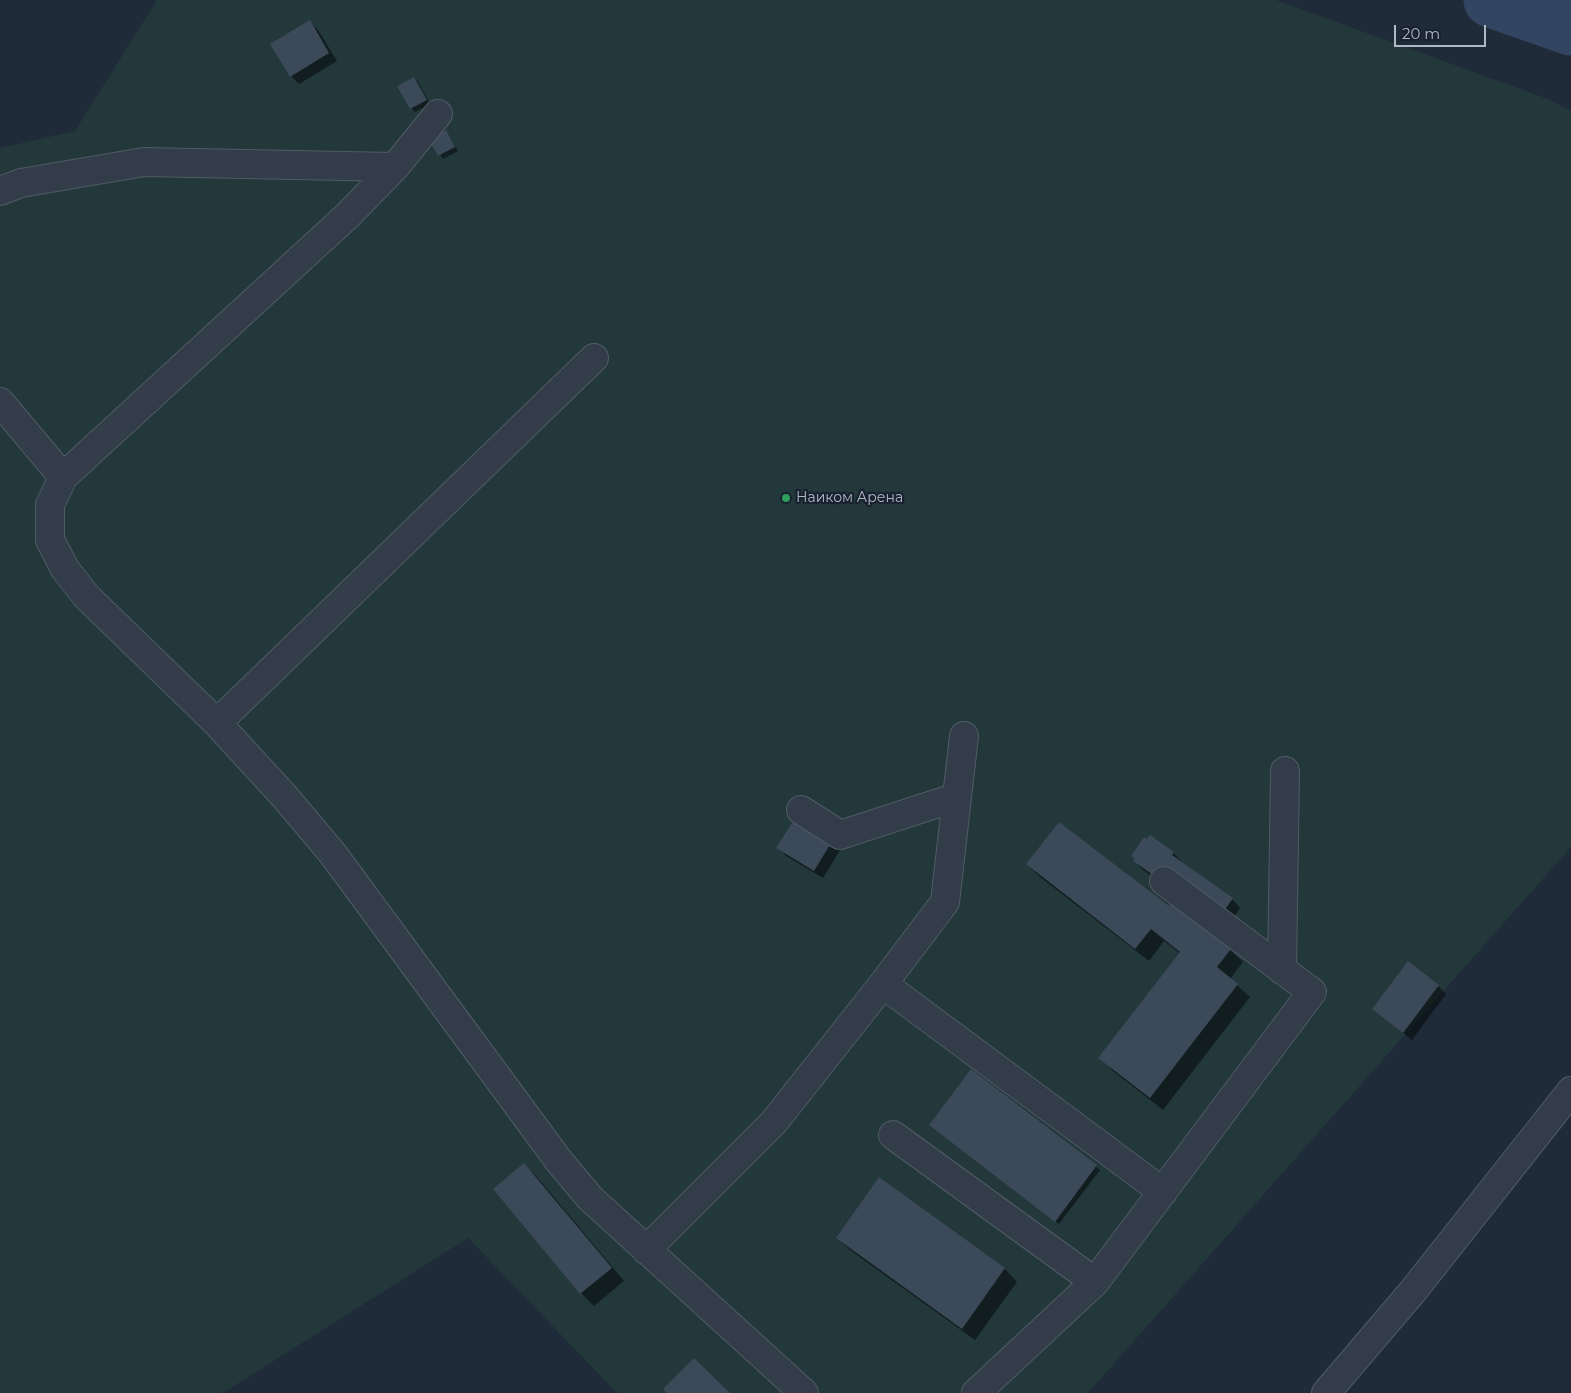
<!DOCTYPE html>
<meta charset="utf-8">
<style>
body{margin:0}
#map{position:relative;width:1571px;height:1393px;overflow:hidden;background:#202b39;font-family:Montserrat,sans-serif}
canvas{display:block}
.scale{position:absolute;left:1394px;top:25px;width:92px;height:22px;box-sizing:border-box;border:2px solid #aeb8c6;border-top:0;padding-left:6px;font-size:15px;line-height:18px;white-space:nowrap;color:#aeb8c6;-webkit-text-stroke:4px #19222e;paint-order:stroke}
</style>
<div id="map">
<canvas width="1571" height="1393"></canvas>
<div class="scale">20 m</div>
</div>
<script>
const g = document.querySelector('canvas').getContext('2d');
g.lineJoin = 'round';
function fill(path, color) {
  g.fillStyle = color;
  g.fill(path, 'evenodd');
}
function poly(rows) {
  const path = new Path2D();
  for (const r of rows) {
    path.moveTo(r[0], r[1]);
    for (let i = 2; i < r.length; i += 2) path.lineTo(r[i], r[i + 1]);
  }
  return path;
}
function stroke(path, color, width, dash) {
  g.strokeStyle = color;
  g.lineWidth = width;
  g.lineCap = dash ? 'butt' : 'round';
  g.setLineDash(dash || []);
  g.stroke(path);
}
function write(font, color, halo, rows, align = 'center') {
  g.font = font + ' Montserrat,sans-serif';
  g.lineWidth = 4.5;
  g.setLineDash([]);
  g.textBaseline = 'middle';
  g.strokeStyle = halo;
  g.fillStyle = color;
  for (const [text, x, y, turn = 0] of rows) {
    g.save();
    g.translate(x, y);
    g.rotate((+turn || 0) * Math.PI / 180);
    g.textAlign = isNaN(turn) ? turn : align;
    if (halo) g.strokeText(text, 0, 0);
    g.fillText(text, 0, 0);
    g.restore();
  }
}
const green = poly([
 [157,0,1276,0,1548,99,1571,111,1571,847,1088,1393,617,1393,468,1238,223,1393,0,1393,0,148,75,131]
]);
const shadow = poly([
 [310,22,318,30,337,61,299,84,291,76],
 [414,78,418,82,430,104,415,112,411,108],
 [446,132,458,151,443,159,431,140],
 [797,816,842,847,823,878,786,856,778,847],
 [1173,853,1181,861,1180,863,1232,899,1240,908,1231,921,1165,885,1143,870,1135,861],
 [1027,864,1169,908,1230,950,1243,962,1230,979,1250,997,1163,1110,1113,1071,1100,1058,1181,954,1164,941,1149,961,1040,877],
 [1438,986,1446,994,1412,1040,1373,1009],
 [971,1071,1100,1170,1059,1224,930,1125],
 [524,1164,537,1177,624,1281,594,1306,581,1293,494,1189],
 [880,1179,1005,1269,1017,1282,975,1340,850,1250,837,1238]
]);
const river = poly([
 [1491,0,1571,28]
]);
const building = poly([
 [310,20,329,53,290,77,270,44],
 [414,77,427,100,410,109,397,86],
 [446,130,455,147,438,156,429,140],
 [797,815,834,838,814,871,776,848],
 [1059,822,1169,906,1171,902,1231,949,1217,967,1238,984,1150,1098,1098,1058,1180,952,1151,929,1135,949,1026,864],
 [1150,835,1174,852,1172,855,1233,898,1222,914,1156,877,1133,861,1135,859,1131,856,1144,837,1147,839],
 [1408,961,1439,985,1403,1033,1372,1009],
 [971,1069,1097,1165,1055,1222,929,1125],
 [524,1163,612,1268,580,1294,493,1189],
 [879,1177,1005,1268,962,1329,836,1238],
 [694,1358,730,1393,667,1393,663,1389]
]);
const minor = poly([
 [438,114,395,167,347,216,63,477,50,505,50,540,65,569,87,597,217,723,285,797,333,854,559,1161,590,1198,804,1393],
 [0,191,21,183,144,162,395,167],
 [0,402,63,477],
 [217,723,594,358],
 [801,810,840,835,957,797],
 [1282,970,1285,771],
 [883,984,1163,1192],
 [893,1135,1095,1282],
 [646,1250,774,1122,883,984,945,902,964,736],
 [976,1393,1095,1282,1312,992,1164,881],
 [1326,1393,1413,1291,1571,1091]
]);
const markers = [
 [786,498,5,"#2e9e5b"]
];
const poiNames = [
 ["Наиком Арена",796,498]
];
fill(green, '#22383a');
fill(shadow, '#0007');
stroke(river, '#324661', 55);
fill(building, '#3c4959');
stroke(minor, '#515b67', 30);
stroke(minor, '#333d49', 28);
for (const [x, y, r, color] of markers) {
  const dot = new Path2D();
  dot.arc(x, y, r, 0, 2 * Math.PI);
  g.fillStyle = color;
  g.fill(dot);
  stroke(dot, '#19222e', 2);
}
write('14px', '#aeb8c6', '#19222e', poiNames, 'left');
</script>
